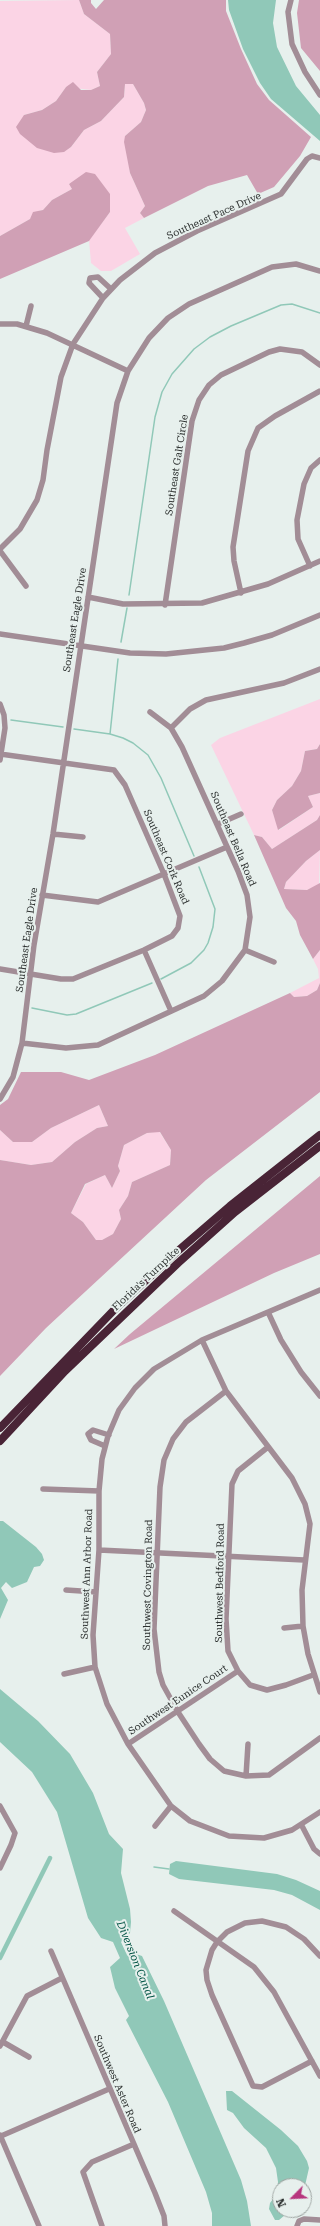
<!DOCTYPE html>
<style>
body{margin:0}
#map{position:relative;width:320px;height:2226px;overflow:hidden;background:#e7f0ed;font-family:"Roboto Serif",serif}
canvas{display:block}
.north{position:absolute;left:272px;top:2178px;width:40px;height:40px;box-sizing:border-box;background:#e7f0ed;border:1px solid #9da4a1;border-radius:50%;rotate:246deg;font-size:11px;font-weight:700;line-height:16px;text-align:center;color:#2d3130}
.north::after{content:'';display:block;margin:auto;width:14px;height:18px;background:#b7357e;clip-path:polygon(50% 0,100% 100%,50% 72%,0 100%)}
</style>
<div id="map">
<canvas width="320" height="2226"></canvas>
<div class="north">N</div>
</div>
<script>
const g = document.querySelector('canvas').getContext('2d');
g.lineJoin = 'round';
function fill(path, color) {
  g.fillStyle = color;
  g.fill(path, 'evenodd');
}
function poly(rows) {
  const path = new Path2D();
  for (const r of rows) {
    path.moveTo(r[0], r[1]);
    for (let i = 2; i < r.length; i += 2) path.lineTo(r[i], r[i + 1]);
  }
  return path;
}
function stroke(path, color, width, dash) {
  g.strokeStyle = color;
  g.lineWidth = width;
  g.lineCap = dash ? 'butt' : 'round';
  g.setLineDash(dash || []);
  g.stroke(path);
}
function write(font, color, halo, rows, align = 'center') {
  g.font = font + ' "Roboto Serif",serif';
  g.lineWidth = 4;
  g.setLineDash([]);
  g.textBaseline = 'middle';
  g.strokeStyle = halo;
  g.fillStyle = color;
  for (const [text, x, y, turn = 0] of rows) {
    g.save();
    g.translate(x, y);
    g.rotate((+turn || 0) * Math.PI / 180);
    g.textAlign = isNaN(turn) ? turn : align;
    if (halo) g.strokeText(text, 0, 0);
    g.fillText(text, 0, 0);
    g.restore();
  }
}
const green = poly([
 [79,0,84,14,110,34,111,54,97,72,100,86,91,90,66,87,56,101,42,110,24,115,63,152,71,147,84,130,101,121,124,97,125,84,133,84,144,103,146,110,141,122,125,136,130,173,145,206,140,213,144,218,125,228,140,254,111,271,101,271,91,263,89,240,110,212,69,183,72,189,52,200,43,210,39,211,30,219,0,236,0,1],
 [320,699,320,744,317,749,305,751,301,771,292,786,277,800,272,810,279,830,313,807,308,796,320,793,320,815,317,820,272,849,262,837,254,835,211,745,220,738],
 [320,850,319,885,307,890,284,889,286,882,306,861],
 [320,950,320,983,317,990,307,996,294,997,290,993,319,978,318,969,313,959],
 [99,1105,108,1126,97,1128,75,1142,52,1162,31,1165,0,1160,0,1130,13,1142,32,1142,51,1128],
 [159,1131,171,1150,170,1165,132,1182,128,1196,119,1210,121,1219,113,1234,102,1240,96,1240,83,1222,71,1213,86,1184,105,1175,112,1188,120,1171,118,1166,124,1145,147,1133]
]);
const forest = poly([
 [79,0,91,0,91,3,96,9,104,0,226,0,226,11,241,49,257,84,269,100,311,137,300,156,274,187,258,194,247,175,208,186,144,218,140,213,145,206,130,173,124,142,125,136,141,122,146,110,144,103,133,84,125,84,124,97,101,121,84,130,71,147,64,152,54,153,37,148,20,134,16,127,24,115,42,110,56,101,66,87,73,82,81,90,91,90,100,86,97,72,111,54,110,34,84,14],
 [299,0,320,0,320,71,301,48,297,13],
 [86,172,95,174,110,194,110,212,89,241,0,279,0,236,30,219,33,212,43,210,52,200,72,189,69,184],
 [320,744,320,793,308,796,313,807,278,830,272,810,277,800,292,786,301,771,305,751,317,749],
 [320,815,320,850,306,861,286,882,284,889,307,890,320,883,320,950,313,959,300,935,296,921,286,908,254,835,262,837,272,849,317,820],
 [320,983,320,1092,206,1180,46,1328,0,1376,0,1160,31,1165,52,1162,75,1142,97,1128,108,1126,99,1105,51,1128,32,1142,13,1142,0,1130,0,1105,8,1099,21,1072,61,1072,89,1080,155,1055,290,993,294,997,307,996,317,990],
 [160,1132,171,1150,170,1165,132,1182,128,1196,119,1210,121,1219,113,1234,102,1240,96,1240,83,1222,71,1213,85,1184,105,1175,112,1188,120,1171,118,1166,124,1145,147,1133],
 [320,1176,320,1254,274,1273,114,1349,130,1334]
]);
const water = poly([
 [228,0,276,0,273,23,277,47,296,86,320,115,320,141,271,99,260,83,243,49,229,10],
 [0,1521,3,1521,36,1547,42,1554,44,1560,40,1566,34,1567,27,1582,12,1588,6,1582,1,1588,8,1600,0,1619],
 [0,1689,38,1721,70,1754,93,1793,109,1834,123,1849,121,1873,130,1909,131,1922,130,1933,121,1942,127,1955,130,1957,136,1954,142,1956,164,2001,241,2180,247,2201,251,2226,212,2226,212,2213,206,2192,168,2102,128,2024,126,2020,129,2016,115,1988,110,1967,120,1958,113,1942,101,1938,88,1918,57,1812,32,1772,0,1742],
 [176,1861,277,1874,296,1880,320,1891,320,1910,292,1895,274,1890,179,1879,169,1874,170,1864],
 [226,2091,232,2091,281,2130,298,2146,307,2161,309,2168,304,2190,304,2186,280,2186,280,2210,291,2210,279,2220,275,2220,269,2209,270,2203,277,2194,278,2182,276,2168,266,2148,244,2128,233,2113,227,2110]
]);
const stream = poly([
 [129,595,155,417,162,392,172,374,194,349,210,337,231,326,281,305,292,304,320,313],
 [121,642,127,608],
 [11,720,63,727],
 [74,729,110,734,123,738,133,743,148,755,161,778,194,856],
 [110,734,118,659],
 [161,979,191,963,204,950,208,943,213,927,215,909,199,867],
 [32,1008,67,1015,76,1014,152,983],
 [154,1867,169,1869]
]);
const canal = poly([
 [0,1958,50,1858]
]);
const minor = poly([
 [291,0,288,12,292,44,305,72,320,95],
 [103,298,89,283,90,278,98,277,111,289],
 [0,324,17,324,47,333,128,371],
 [26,326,31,306],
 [0,549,20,529,37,500,43,480,47,450,61,377,73,344,103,298,120,280,155,253,197,231,281,194,307,159,312,156,320,158],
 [0,551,26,586],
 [310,566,298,539,297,520,304,484,311,468,320,460],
 [241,593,234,561,233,547,248,451,258,428,275,416,320,391],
 [88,597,123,604,202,603,268,584,320,561],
 [165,605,192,421,199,400,209,385,221,375,269,352,280,349,302,352,320,365],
 [0,634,130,653,166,654,224,648,244,643,272,635,320,615],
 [0,704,4,715,5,728,0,760],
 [171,728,190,709,206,700,284,683,320,669],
 [0,754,114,770,125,785,164,874,180,916,178,928,172,936,144,950,73,979,61,979,0,969],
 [218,824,241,814],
 [53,834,83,837],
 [42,895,98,902,227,847],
 [144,950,171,1011],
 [245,950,274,962],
 [22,1043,66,1048,98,1045,204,996,222,981,245,950,250,917,247,895,238,871,182,747,171,728,150,712],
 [0,1099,13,1077,22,1043,34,945,53,834,117,403,128,371,149,338,168,318,189,304,272,267,296,264,320,271],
 [320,1290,202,1340,154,1369,135,1388,119,1410,108,1436,102,1459,99,1491,99,1550,93,1635,95,1667,107,1704,128,1744,171,1806,190,1821,229,1836,264,1838,292,1830,320,1812],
 [268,1312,281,1340,301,1372,320,1396],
 [202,1340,226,1391,292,1478,305,1504,310,1524,302,1590,303,1626,308,1654,320,1692],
 [226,1391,186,1422,173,1439,164,1460,160,1487,154,1629,159,1672,163,1685,178,1712,199,1744,210,1759,224,1771,246,1776,269,1775,320,1738],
 [105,1446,91,1440,88,1434,93,1430,109,1435],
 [268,1447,238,1471,232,1484,226,1619,228,1651,238,1671,250,1685,267,1690,286,1685,313,1675],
 [43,1489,99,1491],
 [99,1550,304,1560],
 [66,1590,96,1592],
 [284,1628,303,1626],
 [64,1674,95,1667],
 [128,1744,238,1671],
 [246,1776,248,1744],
 [0,1806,15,1833,11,1845,0,1868],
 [155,1826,171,1806],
 [302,1826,314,1849,320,1854],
 [174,1911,254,1967,274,1992,320,2076],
 [51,1951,155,2193,164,2216,165,2226],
 [3,2042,29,2057],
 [0,2046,27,1996,62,1978],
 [312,2061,262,2087,253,2086,212,1995,207,1980,206,1970,212,1950,217,1942,227,1932,245,1923,262,1921,286,1927,304,1939,320,1956],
 [0,2135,39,2226],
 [1,2136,109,2089],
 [102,2226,83,2172,92,2162,134,2144],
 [297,2226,299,2221,304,2219,320,2220]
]);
const highway = poly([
 [0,1428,114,1310,172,1256,230,1206,320,1135],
 [0,1441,65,1371,178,1263,235,1212,320,1146]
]);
const streetNames = [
 ["Southeast Pace Drive",214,216,-24],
 ["Southeast Galt Circle",177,465,-81],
 ["Southeast Eagle Drive",75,620,-81],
 ["Southeast Bella Road",233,839,67],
 ["Southeast Cork Road",166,857,67],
 ["Southeast Eagle Drive",27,940,-82],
 ["Florida's Turnpike",146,1279,-43],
 ["Southwest Ann Arbor Road",87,1574,-88],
 ["Southwest Bedford Road",220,1583,-89],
 ["Southwest Covington Road",148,1585,-89],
 ["Southwest Eunice Court",178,1700,-34],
 ["Southwest Aster Road",117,2084,67]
];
const waterNames = [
 ["Diversion Canal",135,1960,68]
];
fill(green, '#fbd4e5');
fill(forest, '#d0a0b5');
fill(water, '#90c8b8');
stroke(stream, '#90c8b8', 1.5);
stroke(canal, '#90c8b8', 4.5);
stroke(minor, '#a28d96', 5.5);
stroke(highway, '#492436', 8);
write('10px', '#2d3130', '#e7f0ed', streetNames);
write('italic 11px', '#015344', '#e7f0ed', waterNames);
</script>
